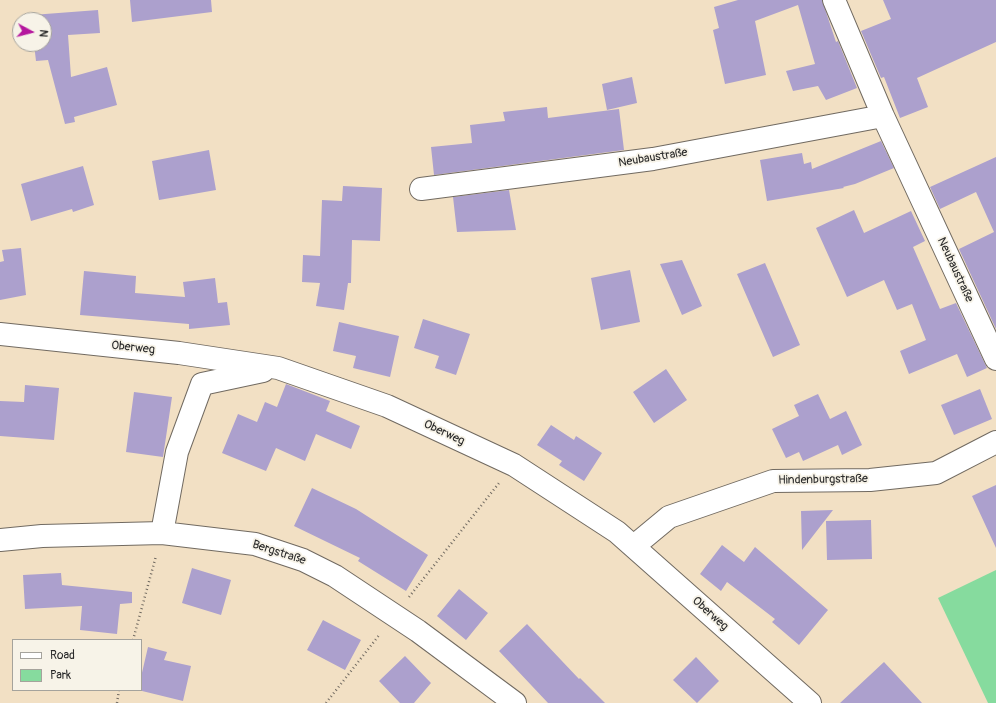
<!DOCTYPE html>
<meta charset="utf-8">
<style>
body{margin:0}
#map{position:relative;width:996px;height:703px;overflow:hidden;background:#f2e0c4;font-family:Pangolin,sans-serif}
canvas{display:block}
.legend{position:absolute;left:12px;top:639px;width:130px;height:52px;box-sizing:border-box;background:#f7f3e8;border:1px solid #a5a39c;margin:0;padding:5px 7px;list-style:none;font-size:12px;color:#2b2b2b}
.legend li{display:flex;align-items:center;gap:8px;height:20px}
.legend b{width:20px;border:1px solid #a5a39c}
.north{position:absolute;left:12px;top:12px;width:40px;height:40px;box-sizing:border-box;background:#f7f3e8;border:1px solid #a5a39c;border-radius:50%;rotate:97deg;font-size:11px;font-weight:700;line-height:16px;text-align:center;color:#2b2b2b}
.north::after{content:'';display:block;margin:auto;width:14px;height:18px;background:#b5179e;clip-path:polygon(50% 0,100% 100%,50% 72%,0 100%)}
</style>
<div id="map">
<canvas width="996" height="703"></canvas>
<ul class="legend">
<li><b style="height:5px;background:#fff"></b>Road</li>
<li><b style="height:11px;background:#86db9e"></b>Park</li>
</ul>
<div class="north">N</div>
</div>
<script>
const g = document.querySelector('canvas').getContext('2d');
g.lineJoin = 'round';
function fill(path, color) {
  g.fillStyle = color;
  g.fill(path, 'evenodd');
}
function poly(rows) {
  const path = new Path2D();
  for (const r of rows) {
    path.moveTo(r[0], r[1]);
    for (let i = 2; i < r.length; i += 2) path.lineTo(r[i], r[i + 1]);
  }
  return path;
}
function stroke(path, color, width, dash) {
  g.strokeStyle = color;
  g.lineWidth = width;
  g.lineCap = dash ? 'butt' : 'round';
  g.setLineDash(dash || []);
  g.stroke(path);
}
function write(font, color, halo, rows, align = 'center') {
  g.font = font + ' Pangolin,sans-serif';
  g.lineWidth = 3.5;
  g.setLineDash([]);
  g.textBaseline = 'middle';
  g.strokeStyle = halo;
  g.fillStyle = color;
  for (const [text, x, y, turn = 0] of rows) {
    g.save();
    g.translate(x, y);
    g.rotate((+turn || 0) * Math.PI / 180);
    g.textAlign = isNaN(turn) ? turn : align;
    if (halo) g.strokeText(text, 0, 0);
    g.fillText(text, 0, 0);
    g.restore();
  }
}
const green = poly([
 [996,570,996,703,988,703,938,598]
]);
const building = poly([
 [130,0,211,0,212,12,132,22],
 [738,0,822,0,836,42,838,41,857,88,826,100,818,86,793,91,786,71,815,64,798,5,755,21,766,75,725,84,713,30,719,28,714,7],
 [883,0,996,0,996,42,917,78,928,107,900,118,884,77,881,78,861,31,891,19],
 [98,10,100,33,68,35,71,77,107,67,117,105,74,117,75,122,65,124,48,60,36,61,34,44,44,44,44,20,33,20,32,15],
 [632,77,637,103,607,110,602,84],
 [547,107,548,118,619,109,624,150,434,175,431,147,472,143,470,125,505,121,503,112],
 [881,141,894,168,855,184,843,187,844,188,767,201,760,160,802,153,804,164,811,162,812,169],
 [209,150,216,190,159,200,152,161],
 [996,157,996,329,959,249,994,232,976,192,940,209,930,187],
 [83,166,94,205,73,212,72,209,31,221,21,184],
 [343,186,382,188,380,241,352,240,351,283,348,283,344,310,316,306,320,283,302,282,303,255,320,256,322,200,342,201],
 [509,190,516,230,457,232,453,197],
 [854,210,864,233,911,211,925,241,913,247,940,309,956,303,987,368,967,377,957,354,909,374,900,351,926,340,912,304,897,310,884,280,847,297,816,228],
 [21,248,26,295,0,300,0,262,4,261,2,250],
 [682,260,702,306,682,315,660,264],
 [765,263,800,345,773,357,737,274],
 [630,270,640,322,601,330,591,278],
 [84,271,136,276,135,293,185,297,183,282,215,278,218,303,227,302,230,325,189,329,189,324,80,315],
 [423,319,470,334,456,375,435,368,439,356,414,348],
 [339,322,399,336,390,377,353,368,356,356,333,351],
 [666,369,687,400,654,423,633,392],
 [286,384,330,401,326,411,360,426,351,449,316,434,305,461,276,448,266,471,222,453,238,414,257,422,265,402,277,407],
 [25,385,59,388,54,440,0,436,0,401,24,402],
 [980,389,992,419,954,435,941,405],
 [134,392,172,397,163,457,126,452],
 [818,394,830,419,846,411,862,445,842,455,838,445,803,461,799,452,786,458,772,429,799,416,794,405],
 [551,425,574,440,576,436,602,453,584,481,559,465,562,461,537,445],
 [996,485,996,548,972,496],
 [312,488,356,509,428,555,406,591,358,561,360,558,294,526],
 [833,510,802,550,801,511],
 [871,520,872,559,827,560,826,521],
 [722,545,744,562,755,547,828,610,799,645,772,622,775,619,727,582,721,591,700,574],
 [192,568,231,580,221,615,182,603],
 [61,573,62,585,132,592,132,603,120,604,117,634,80,630,82,606,25,609,23,575],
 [459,589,488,613,466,640,437,616],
 [323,620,361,640,345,670,307,650],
 [527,624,579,679,580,678,605,703,548,703,499,651],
 [148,647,167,652,164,660,191,666,183,701,138,690,141,690,141,677],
 [405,656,431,683,414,703,400,703,379,681],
 [696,657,719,681,697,703,673,680],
 [884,662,922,703,840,703]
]);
const path = poly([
 [409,597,499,483],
 [133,640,156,556],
 [117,703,119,690],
 [326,703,380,634]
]);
const minor = poly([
 [834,0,883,116,996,359],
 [421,189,653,159,883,116],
 [0,334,179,353,278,368,387,406,514,465,617,532,810,703],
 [162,533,177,452,202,384,263,371],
 [0,540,42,536,162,533,255,544,303,560,335,576,418,631,515,703],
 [634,546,669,517,773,481,870,480,936,473,996,442]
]);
const streetNames = [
 ["Neubaustraße",653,158,-9],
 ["Neubaustraße",955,270,65],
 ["Oberweg",133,348,6],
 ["Oberweg",444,433,25],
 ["Hindenburgstraße",823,480,-1],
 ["Bergstraße",279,553,18],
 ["Oberweg",710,614,42]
];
fill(green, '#86db9e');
fill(building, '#aca0cd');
stroke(minor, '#716a61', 24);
stroke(path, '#716a61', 2.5, [1, 3]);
stroke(minor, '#fff', 22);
write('12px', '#2b2b2b', '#f7f3e8', streetNames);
</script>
